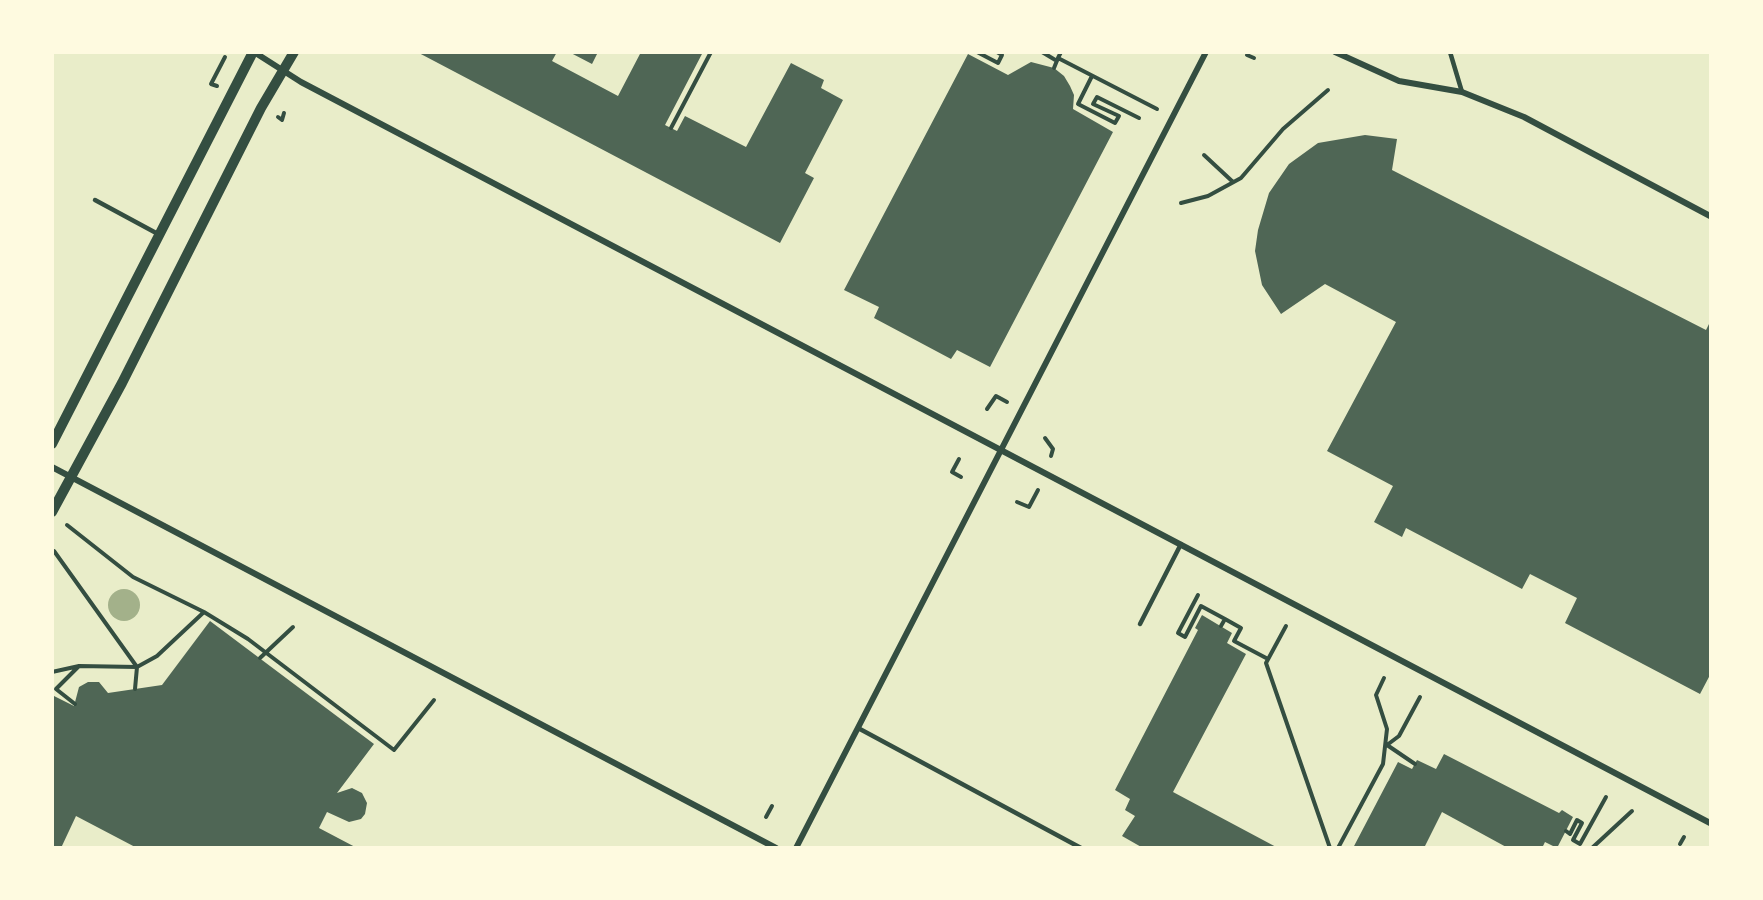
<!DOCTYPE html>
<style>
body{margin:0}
#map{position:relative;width:1763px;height:900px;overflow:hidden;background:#e9edc9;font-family:Overpass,sans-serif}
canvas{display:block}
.frame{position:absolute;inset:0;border:54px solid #fefae0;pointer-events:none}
</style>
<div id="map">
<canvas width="1763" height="900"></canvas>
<div class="frame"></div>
</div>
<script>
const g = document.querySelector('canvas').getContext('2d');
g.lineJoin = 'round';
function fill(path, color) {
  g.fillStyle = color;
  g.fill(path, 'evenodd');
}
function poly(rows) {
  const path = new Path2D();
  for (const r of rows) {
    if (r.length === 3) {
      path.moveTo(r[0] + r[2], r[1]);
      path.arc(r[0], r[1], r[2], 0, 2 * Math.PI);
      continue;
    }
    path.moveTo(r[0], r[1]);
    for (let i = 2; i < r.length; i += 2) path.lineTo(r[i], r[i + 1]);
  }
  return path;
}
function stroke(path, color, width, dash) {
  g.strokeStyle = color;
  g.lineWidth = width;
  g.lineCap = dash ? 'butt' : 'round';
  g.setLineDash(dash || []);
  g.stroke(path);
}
const water = poly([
 [124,605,16]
]);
const building = poly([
 [417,52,557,52,552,61,618,96,641,52,703,52,665,125,677,131,685,116,746,147,791,63,824,80,821,88,843,100,805,173,814,178,780,243],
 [569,52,598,52,592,64],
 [968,54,1008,75,1031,62,1054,68,1064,76,1070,86,1074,95,1073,109,1113,132,990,367,957,350,951,359,874,318,879,307,844,290],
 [1365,135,1397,139,1392,170,1706,330,1710,322,1710,675,1700,694,1565,623,1577,598,1530,574,1522,589,1406,528,1402,537,1374,522,1393,486,1327,451,1396,322,1325,284,1281,314,1262,285,1255,251,1258,230,1269,193,1289,164,1318,143],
 [1202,615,1232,633,1227,643,1246,654,1173,792,1278,848,1143,848,1122,836,1135,816,1125,810,1130,799,1115,790,1198,630,1195,628],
 [210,621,374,744,337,793,352,788,362,793,367,803,365,814,361,819,349,822,327,812,319,828,357,848,137,848,76,816,61,848,52,848,52,695,74,706,79,687,88,682,99,682,108,693,162,685],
 [1444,754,1559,813,1562,810,1573,817,1557,848,1545,842,1542,848,1508,848,1442,812,1424,848,1353,848,1398,762,1412,769,1417,760,1436,769]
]);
const path = poly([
 [977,52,998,63,1002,55,997,52],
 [1011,52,1023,52],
 [1042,52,1057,61],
 [1247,55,1254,58],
 [1058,58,1061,52],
 [1054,68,1058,58,1157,109],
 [1092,76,1078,104,1115,123,1119,116,1093,104,1097,97,1139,118],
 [217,86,211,84,225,57],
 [278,117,282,120,284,113],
 [671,128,711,52],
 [1204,155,1233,182],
 [1181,203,1208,196,1241,178,1283,129,1328,90],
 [987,409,996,396,1007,402],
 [1045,438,1053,449,1051,456],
 [959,459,952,472,961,477],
 [1017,502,1029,507,1038,490],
 [67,525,133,577,204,612,248,639,394,750,434,700],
 [54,551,137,667,135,689],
 [1198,595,1178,633,1185,637,1201,606,1225,619,1221,626],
 [1225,619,1241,628,1234,641,1268,659],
 [1286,626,1266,663,1330,848],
 [260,658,293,627],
 [52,672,79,666,137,667,157,656,204,612],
 [75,704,56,689,79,666],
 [1415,764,1387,745,1399,736,1420,697],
 [766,817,772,806],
 [1566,831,1570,834,1577,820,1582,823,1573,840,1580,844,1606,797],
 [1680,844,1684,837],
 [1338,848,1383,764,1387,729,1376,695,1384,678],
 [1592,848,1632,811]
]);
const service = poly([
 [1450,52,1462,92],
 [95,200,158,234],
 [1140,624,1181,544],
 [858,728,1081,848]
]);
const minor = poly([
 [254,52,301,82,1710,823],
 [1335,52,1399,81,1462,92,1524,117,1710,216],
 [52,467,776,848],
 [796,848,1206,52]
]);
const tertiary = poly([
 [52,444,253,52],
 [52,512,122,383,261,108,294,52]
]);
fill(water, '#a3b18a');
fill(building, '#4f6655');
stroke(path, '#344e41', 4);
stroke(service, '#344e41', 4.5);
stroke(minor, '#344e41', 6);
stroke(tertiary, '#344e41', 10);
</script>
